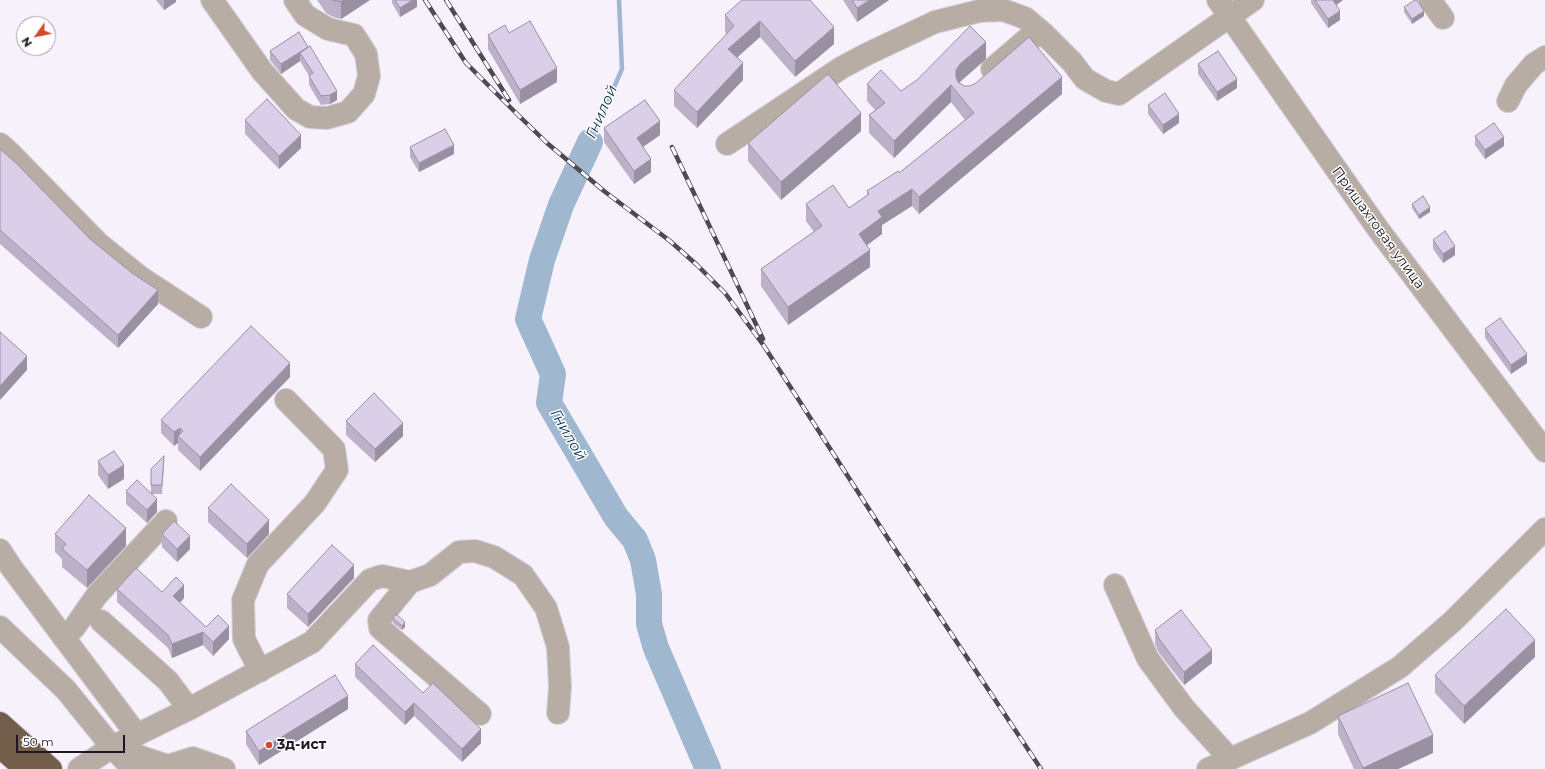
<!DOCTYPE html>
<meta charset="utf-8">
<style>
body{margin:0}
#map{position:relative;width:1545px;height:769px;overflow:hidden;background:#f7f1fc;font-family:Montserrat,sans-serif}
canvas{display:block}
.north{position:absolute;left:16px;top:16px;width:40px;height:40px;box-sizing:border-box;background:#fff;border:1px solid #a4a2a6;border-radius:50%;rotate:237deg;font-size:11px;font-weight:700;line-height:16px;text-align:center;color:#1c1721}
.north::after{content:'';display:block;margin:auto;width:14px;height:18px;background:#d4492e;clip-path:polygon(50% 0,100% 100%,50% 72%,0 100%)}
.scale{position:absolute;left:16px;top:735px;width:109px;height:18px;box-sizing:border-box;border:2px solid #1c1721;border-top:0;padding-left:5px;font-size:12px;line-height:14px;white-space:nowrap;color:#1c1721;-webkit-text-stroke:3px #fff;paint-order:stroke}
</style>
<div id="map">
<canvas width="1545" height="769"></canvas>
<div class="north">N</div>
<div class="scale">50 m</div>
</div>
<script>
const g = document.querySelector('canvas').getContext('2d');
g.lineJoin = 'round';
function poly(rows) {
  const path = new Path2D();
  for (const r of rows) {
    path.moveTo(r[0], r[1]);
    for (let i = 2; i < r.length; i += 2) path.lineTo(r[i], r[i + 1]);
  }
  return path;
}
function stroke(path, color, width, dash) {
  g.strokeStyle = color;
  g.lineWidth = width;
  g.lineCap = dash ? 'butt' : 'round';
  g.setLineDash(dash || []);
  g.stroke(path);
}
function fill(path, color) {
  g.fillStyle = color;
  g.fill(path, 'evenodd');
}
function write(font, color, halo, rows, align = 'center') {
  g.font = font + ' Montserrat,sans-serif';
  g.lineWidth = 3;
  g.setLineDash([]);
  g.textBaseline = 'middle';
  g.strokeStyle = halo;
  g.fillStyle = color;
  for (const [text, x, y, turn = 0] of rows) {
    g.save();
    g.translate(x, y);
    g.rotate((+turn || 0) * Math.PI / 180);
    g.textAlign = isNaN(turn) ? turn : align;
    if (halo) g.strokeText(text, 0, 0);
    g.fillText(text, 0, 0);
    g.restore();
  }
}
const stream = poly([
 [590,142,622,69,619,0]
]);
const river = poly([
 [590,142,561,205,542,260,528,319,553,374,549,403,616,517,635,540,643,560,649,594,649,624,656,648,708,769]
]);
const minor = poly([
 [212,0,262,71,296,109,310,117,327,118,348,112,364,94,369,76,366,54,354,35,328,29,305,15,295,0],
 [1218,0,1378,229,1545,451],
 [1430,0,1443,18],
 [992,69,1028,38,1044,34,1072,62,1085,79,1106,91,1119,94,1253,0],
 [1508,101,1516,85,1534,64,1545,57],
 [0,144,11,154,98,243,140,277,201,317],
 [727,144,841,68,867,54,935,22,979,11,1003,10,1025,18,1044,34],
 [0,550,11,567,137,735],
 [410,582,379,620,380,628,480,714],
 [1115,585,1148,659,1184,708,1230,759],
 [101,621,168,681,189,709],
 [0,627,66,690,112,747,133,769],
 [63,637,74,628,97,595,166,521],
 [260,671,244,639,243,600,258,564,315,503,337,470,334,449,286,400],
 [117,749,168,766,193,758,224,769],
 [79,769,112,747,189,709,312,642,370,580,382,576,410,582,430,575,459,552,475,551,494,557,523,575,546,608,558,647,560,687,558,713],
 [1208,769,1310,723,1400,667,1453,621,1545,529]
]);
const highway = poly([
 [0,723,51,769],
 [0,747,25,769]
]);
const rail = poly([
 [425,0,466,63,517,114,547,143,604,191,670,241,697,265,725,293,764,346,885,534,1041,769],
 [446,0,509,100],
 [672,147,763,339]
]);
const wall = poly([
 [156,0,176,0,176,2,164,10],
 [317,0,370,0,341,19,333,17,326,13],
 [392,0,417,0,417,7,400,17,392,3],
 [742,0,834,44,795,77,760,37,737,58,743,80,697,128,674,106,674,90,727,34,725,32,725,15],
 [843,0,889,0,857,22],
 [1311,0,1343,0,1336,5,1340,20,1328,28,1311,3],
 [1404,7,1424,16,1412,24,1404,12],
 [299,32,337,100,330,104,321,105,309,85,309,76,300,61,281,74,270,60,270,51],
 [509,33,557,82,520,104,488,49,488,35],
 [986,59,959,82,964,86,1062,94,919,214,912,206,882,225,882,234,867,245,870,267,788,325,761,286,761,269,814,232,806,221,806,204,849,208,867,195,867,191,899,173,965,120,951,102,894,158,869,133,869,115,875,110,867,101,867,84,901,91],
 [1198,64,1237,88,1217,101,1198,74],
 [1148,105,1179,123,1163,134,1148,114],
 [245,120,301,148,279,169,245,134],
 [604,128,660,135,643,147,651,172,634,184,604,142],
 [861,131,781,200,748,161,748,143],
 [1475,136,1504,146,1485,159,1475,145],
 [410,147,454,154,419,172,410,157],
 [0,149,90,239,158,304,118,348,0,244],
 [1412,204,1430,212,1419,219,1412,208],
 [1433,240,1455,255,1443,263,1433,249],
 [1485,329,1527,363,1511,374,1485,338],
 [290,377,200,471,178,450,178,443,174,446,161,433,161,420],
 [346,421,403,436,375,462,346,435],
 [98,461,124,479,108,489,98,475],
 [164,465,162,494,151,494,157,512,147,523,126,504,126,491,151,493,151,485],
 [208,508,269,534,247,558,208,522],
 [55,534,126,546,87,588,62,567,62,559,55,552],
 [162,534,190,549,177,562,162,547],
 [354,578,308,627,287,608,287,594],
 [117,589,162,592,184,598,180,603,206,627,229,639,213,656,203,645,172,658,168,648,117,602],
 [393,618,405,627,402,630,393,623],
 [1155,630,1212,663,1184,685,1159,653,1155,644],
 [1535,657,1464,724,1435,693,1435,675],
 [355,664,423,693,481,743,462,762,414,716,405,725,355,677],
 [348,709,259,765,246,744,246,731],
 [1338,716,1433,753,1398,769,1354,769,1338,734]
]);
const shadedWall = poly([
 [164,0,176,0,176,2,164,10],
 [343,0,370,0,341,19,341,2],
 [413,0,417,0,417,7,400,17,400,8],
 [870,0,889,0,857,22,857,8],
 [1332,0,1343,0,1332,8],
 [1340,11,1340,20,1328,28,1328,19],
 [1424,11,1424,16,1412,24,1412,19],
 [760,21,760,37,728,65,728,49],
 [834,27,834,44,795,77,795,61],
 [986,42,986,59,960,82,956,87,956,94,956,70,960,64],
 [308,47,300,53,300,61,281,74,281,64],
 [743,63,743,80,697,128,697,112],
 [557,68,557,82,520,104,520,90],
 [1062,77,1062,94,919,214,919,197],
 [1237,79,1237,88,1217,101,1217,92],
 [951,85,951,102,894,158,894,141],
 [337,91,337,100,330,104,330,95],
 [861,113,861,131,781,200,781,182],
 [1179,114,1179,123,1163,134,1163,125],
 [660,121,660,135,637,151,637,138],
 [301,135,301,148,279,169,279,156],
 [1504,137,1504,146,1485,159,1485,150],
 [454,145,454,154,419,172,419,163],
 [651,159,651,172,634,184,634,171],
 [912,189,912,206,882,225,882,234,859,251,859,234,878,211],
 [1430,207,1430,212,1419,219,1419,215],
 [1455,246,1455,255,1443,263,1443,254],
 [870,250,870,267,788,325,788,307],
 [158,290,158,304,118,348,118,335],
 [1527,354,1527,363,1511,374,1511,365],
 [27,356,27,370,0,400,0,386],
 [290,363,290,377,200,471,200,457],
 [403,423,403,436,375,462,375,449],
 [180,428,180,438,178,436,178,443,174,446,174,432],
 [124,465,124,479,108,489,108,475],
 [157,499,157,512,147,523,147,510],
 [269,520,269,534,247,558,247,544],
 [126,528,126,546,87,588,87,570],
 [190,536,190,549,177,562,177,549],
 [354,565,354,578,308,627,308,614],
 [184,585,184,598,173,610,173,596],
 [405,622,405,627,402,630,402,626],
 [229,626,229,639,213,656,213,642],
 [203,632,203,645,172,658,172,644],
 [1535,640,1535,657,1464,724,1464,706],
 [1212,650,1212,663,1184,685,1184,672],
 [348,696,348,709,259,765,259,751],
 [414,703,414,716,405,725,405,712],
 [481,729,481,743,462,762,462,749],
 [1433,735,1433,753,1398,769,1363,769,1363,768]
]);
const building = poly([
 [333,0,343,0,341,2,333,0],
 [395,0,413,0,400,8,395,0],
 [742,0,810,0,834,27,795,61,760,21,728,49,743,63,697,112,674,90,734,26,725,15,742,0],
 [852,0,870,0,857,8,852,0],
 [1315,0,1333,0,1340,11,1328,19,1315,0],
 [1415,0,1417,0,1424,11,1412,19,1404,7,1415,0],
 [530,21,557,68,520,90,488,35,505,25,509,33,530,21],
 [970,26,986,42,960,64,956,70,956,77,958,82,964,86,970,86,976,83,1029,37,1062,77,919,197,912,189,878,211,882,217,859,234,870,250,788,307,761,269,822,226,806,204,833,185,849,208,869,194,867,191,898,171,899,173,974,113,951,85,894,141,869,115,885,103,867,84,881,70,901,91,917,80,970,26],
 [299,32,308,47,281,64,270,51,299,32],
 [310,46,337,91,330,95,321,96,309,76,313,73,300,53,310,46],
 [1218,51,1237,79,1217,92,1198,64,1218,51],
 [828,74,861,113,781,182,748,143,828,74],
 [1165,93,1179,114,1163,125,1148,105,1165,93],
 [267,99,301,135,279,156,245,120,267,99],
 [645,100,660,121,637,138,651,159,634,171,604,128,645,100],
 [1494,123,1504,137,1485,150,1475,136,1494,123],
 [445,129,454,145,419,163,410,147,445,129],
 [0,149,16,163,90,239,132,273,158,290,118,335,0,230,0,149],
 [1423,196,1430,207,1419,215,1412,204,1423,196],
 [1445,231,1455,246,1443,254,1433,240,1445,231],
 [1500,318,1527,354,1511,365,1485,329,1500,318],
 [251,326,290,363,200,457,178,436,183,431,180,428,174,432,161,420,251,326],
 [0,332,27,356,0,386,0,332],
 [374,393,403,423,375,449,346,421,374,393],
 [114,451,124,465,108,475,98,461,114,451],
 [164,456,162,485,151,485,151,469,164,456],
 [137,480,157,499,147,510,126,491,137,480],
 [231,484,269,520,247,544,208,508,231,484],
 [89,495,126,528,87,570,62,549,66,544,55,534,89,495],
 [174,521,190,536,177,549,162,534,174,521],
 [332,545,354,565,308,614,287,594,332,545],
 [136,568,162,592,176,577,184,585,173,596,206,627,218,615,229,626,213,642,203,632,172,644,168,635,117,589,136,568],
 [1506,609,1535,640,1464,706,1435,675,1506,609],
 [1181,610,1212,650,1184,672,1159,639,1155,630,1181,610],
 [396,614,405,622,402,626,393,618,396,614],
 [373,645,423,693,433,683,481,729,462,749,414,703,405,712,355,664,373,645],
 [335,675,348,696,259,751,246,731,335,675],
 [1408,683,1433,735,1363,768,1338,716,1408,683]
]);
const markers = [
 [269,745,4,"#d4492e"]
];
const streetNames = [
 ["Пришахтовая улица",1378,228,54]
];
const poiNames = [
 ["3д-ист",277,745]
];
const waterNames = [
 ["Гнилой",602,112,-66],
 ["Гнилой",568,435,60]
];
stroke(stream, '#9fb7cf', 4.5);
stroke(river, '#9fb7cf', 26);
stroke(minor, '#d4ced9', 24);
stroke(highway, '#d4ced9', 24);
stroke(minor, '#b8ada5', 22);
stroke(highway, '#735e4c', 22);
stroke(rail, '#4e4953', 4.5);
stroke(rail, '#fff', 3, [9]);
fill(wall, '#bcb1c8');
fill(shadedWall, '#9990a2');
fill(building, '#dbcee8');
stroke(building, '#9990a2', 1);
for (const [x, y, r, color] of markers) {
  const dot = new Path2D();
  dot.arc(x, y, r, 0, 2 * Math.PI);
  g.fillStyle = color;
  g.fill(dot);
  stroke(dot, '#fff', 1.5);
}
write('14px', '#1c1721', '#fff', streetNames);
write('bold 14px', '#1c1721', '#fff', poiNames, 'left');
write('italic 15px', '#0e3455', '#fff', waterNames);
</script>
